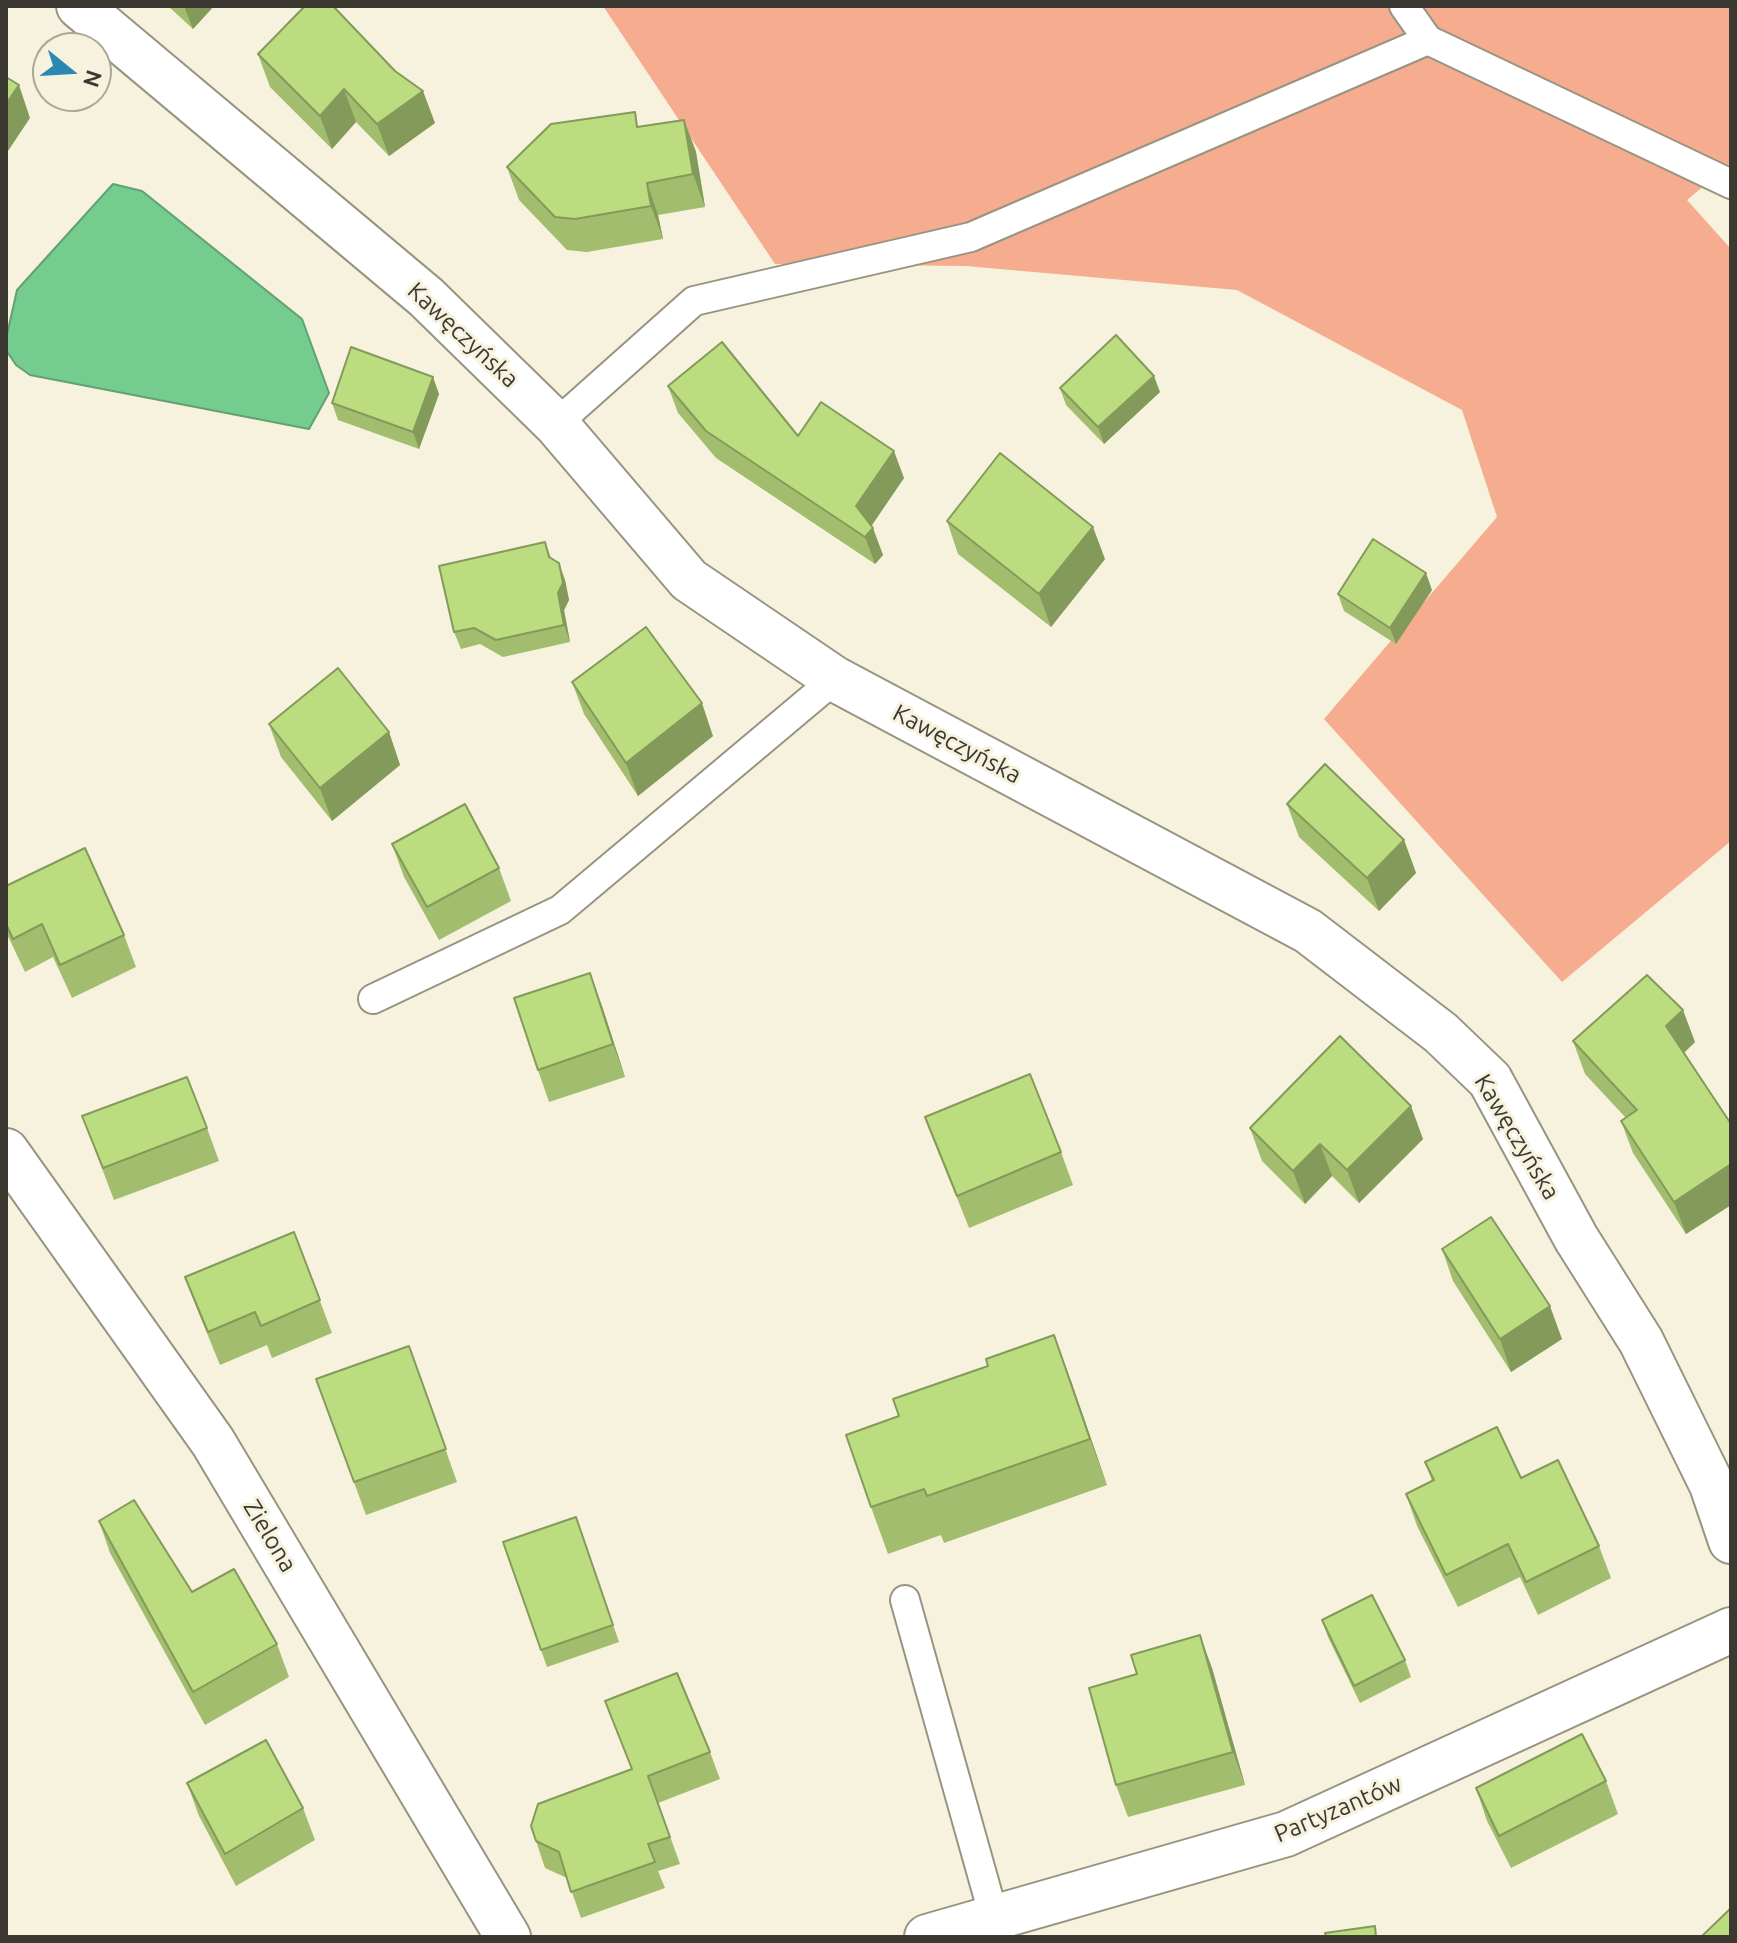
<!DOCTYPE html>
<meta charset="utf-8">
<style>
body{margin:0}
#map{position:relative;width:1737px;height:1943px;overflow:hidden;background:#f6f2dd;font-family:Ubuntu,sans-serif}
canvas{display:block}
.frame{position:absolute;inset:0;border:8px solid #3b3931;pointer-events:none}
.north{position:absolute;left:32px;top:32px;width:80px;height:80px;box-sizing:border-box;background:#f6f2dd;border:2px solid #aba898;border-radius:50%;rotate:108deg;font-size:22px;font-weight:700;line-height:32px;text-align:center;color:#3b3931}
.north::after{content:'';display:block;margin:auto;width:28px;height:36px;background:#2b88b4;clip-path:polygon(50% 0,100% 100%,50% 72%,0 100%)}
</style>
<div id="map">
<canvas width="1737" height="1943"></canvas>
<div class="frame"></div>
<div class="north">N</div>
</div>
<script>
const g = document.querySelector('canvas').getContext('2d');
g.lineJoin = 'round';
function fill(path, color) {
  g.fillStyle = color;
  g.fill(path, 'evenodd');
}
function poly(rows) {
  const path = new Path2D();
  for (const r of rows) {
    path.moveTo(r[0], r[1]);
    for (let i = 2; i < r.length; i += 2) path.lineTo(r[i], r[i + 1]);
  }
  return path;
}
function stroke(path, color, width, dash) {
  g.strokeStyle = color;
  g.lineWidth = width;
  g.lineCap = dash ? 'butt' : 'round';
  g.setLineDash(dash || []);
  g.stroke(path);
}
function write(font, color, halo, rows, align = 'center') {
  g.font = font + ' Ubuntu,sans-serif';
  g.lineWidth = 6;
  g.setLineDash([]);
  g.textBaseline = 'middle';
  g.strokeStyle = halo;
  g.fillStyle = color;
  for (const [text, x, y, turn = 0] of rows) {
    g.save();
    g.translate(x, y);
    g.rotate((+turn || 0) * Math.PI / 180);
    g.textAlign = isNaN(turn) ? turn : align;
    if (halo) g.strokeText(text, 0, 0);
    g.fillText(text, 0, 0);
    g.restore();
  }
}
const green = poly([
 [603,6,1731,6,1731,163,1687,200,1731,249,1731,841,1562,982,1324,719,1497,517,1462,410,1237,290,966,266,775,264]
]);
const water = poly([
 [113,184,142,191,302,319,329,393,309,429,30,375,16,365,6,350,6,339,17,290,113,184]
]);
const lane = poly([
 [1404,6,1428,40],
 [556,424,694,301,971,237,1428,40,1731,184],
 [373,999,560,910,835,679],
 [905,1600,994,1917]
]);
const street = poly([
 [79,6,426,297,556,424,689,580,835,679,1308,931,1441,1033,1490,1080,1576,1238,1641,1341,1712,1485,1731,1541],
 [6,1151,213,1442,508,1937],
 [927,1937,1286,1834,1731,1630]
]);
const wall = poly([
 [168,6,214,6,193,29],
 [258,54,435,123,389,156,356,122,332,149,270,87],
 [684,120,696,152,705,207,658,215,663,239,587,252,567,250,519,200,507,167,640,127],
 [668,386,904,478,871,525,883,555,875,564,716,458,678,413],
 [1060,388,1160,392,1104,444,1066,405],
 [439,394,419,449,338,420,332,403],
 [947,521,1105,559,1051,627,958,554],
 [545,542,551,558,565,580,569,600,564,610,570,642,503,657,480,644,461,649,454,632],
 [1432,590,1396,644,1344,611,1338,594],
 [572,682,713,736,638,796,584,714],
 [269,724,389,732,400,765,332,821,281,757],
 [1287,804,1404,840,1416,873,1379,911,1299,837],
 [392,844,499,868,511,901,439,940,404,877],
 [6,886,124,935,136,967,72,998,53,957,25,972,6,932],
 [602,1006,625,1077,549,1102,538,1070],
 [1573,1041,1695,1042,1684,1053,1731,1124,1731,1205,1686,1234,1633,1153,1621,1121,1626,1118,1585,1074],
 [82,1116,207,1128,219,1161,114,1200],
 [925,1117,1061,1152,1073,1185,969,1228],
 [1250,1128,1423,1139,1359,1203,1332,1176,1305,1204,1262,1161],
 [294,1232,332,1333,272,1358,267,1345,220,1365,197,1309,185,1277],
 [1442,1249,1562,1339,1511,1372,1453,1281],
 [409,1346,457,1482,366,1515,316,1379],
 [1071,1381,1107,1485,944,1543,941,1535,888,1554,871,1507],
 [1425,1462,1521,1478,1599,1546,1611,1578,1538,1615,1520,1577,1458,1607,1417,1526,1406,1494,1432,1481],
 [576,1517,619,1642,547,1667,503,1542],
 [99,1521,192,1592,277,1644,289,1677,205,1725,110,1553],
 [1322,1620,1405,1660,1411,1677,1360,1703,1328,1637],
 [1212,1668,1245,1785,1128,1817,1116,1785],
 [605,1701,710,1752,720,1779,658,1803,680,1864,658,1871,665,1888,581,1918,567,1878,545,1868,536,1841,632,1769],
 [1606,1781,1618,1814,1511,1868,1487,1821,1476,1788],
 [187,1783,303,1808,315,1840,236,1886,199,1816]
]);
const shadedWall = poly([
 [184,6,214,6,193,29],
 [19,85,30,118,6,154,6,104],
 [344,89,356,122,332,149,320,116],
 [423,91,435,123,389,156,377,124],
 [684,120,696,152,705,207,693,174],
 [647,183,658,215,663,239,651,206],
 [1154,376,1160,392,1104,444,1098,427],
 [433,377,439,394,419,449,413,432],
 [894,451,904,478,866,534,856,506],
 [1093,527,1105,559,1051,627,1039,594],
 [873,528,883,555,875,564,865,537],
 [559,563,565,580,569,600,564,610,570,642,564,625,558,593],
 [1426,573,1432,590,1396,644,1390,628],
 [702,703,713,736,638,796,626,763],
 [389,732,400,765,332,821,320,788],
 [1404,840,1416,873,1379,911,1367,878],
 [590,973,602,1006,625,1077,613,1044],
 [1683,1010,1695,1042,1677,1059,1666,1026],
 [1411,1106,1423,1139,1359,1203,1347,1170],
 [1320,1144,1332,1176,1305,1204,1293,1171],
 [1731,1164,1731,1205,1686,1234,1674,1202],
 [1550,1306,1562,1339,1511,1372,1500,1339],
 [1054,1335,1071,1381,1107,1485,1090,1439],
 [1200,1635,1212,1668,1245,1785,1233,1752]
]);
const building = poly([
 [305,6,333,6,395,71,423,91,377,124,344,89,320,116,258,54,305,6],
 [6,77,19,85,6,104,6,77],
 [635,112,637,127,684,120,693,174,647,183,651,206,575,219,555,217,507,167,551,124,635,112],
 [1116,335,1154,376,1098,427,1060,388,1116,335],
 [722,342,798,436,821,402,894,451,856,506,873,528,865,537,706,431,668,386,722,342],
 [351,347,433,377,413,432,332,403,351,347],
 [1000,453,1093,527,1039,594,947,521,1000,453],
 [1373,539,1426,573,1390,628,1338,594,1373,539],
 [545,542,549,557,559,563,563,583,558,593,564,625,496,640,474,628,454,632,439,566,545,542],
 [646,627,702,703,626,763,572,682,646,627],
 [338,668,389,732,320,788,269,724,338,668],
 [1325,764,1404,840,1367,878,1287,804,1325,764],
 [465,804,499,868,427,907,392,844,465,804],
 [85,848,124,935,60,965,42,924,13,939,6,924,6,886,85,848],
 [590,973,613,1044,538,1070,514,998,590,973],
 [1647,975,1683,1010,1666,1026,1731,1124,1731,1164,1674,1202,1621,1121,1637,1110,1573,1041,1647,975],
 [1340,1036,1411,1106,1347,1170,1320,1144,1293,1171,1250,1128,1340,1036],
 [1030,1074,1061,1152,957,1196,925,1117,1030,1074],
 [187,1077,207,1128,103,1168,82,1116,187,1077],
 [1491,1217,1550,1306,1500,1339,1442,1249,1491,1217],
 [294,1232,320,1300,261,1326,255,1312,208,1332,185,1277,294,1232],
 [1054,1335,1090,1439,927,1496,924,1489,871,1507,846,1435,899,1416,893,1399,988,1366,986,1359,1054,1335],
 [409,1346,446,1449,354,1482,316,1379,409,1346],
 [1497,1427,1521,1478,1558,1460,1599,1546,1526,1582,1508,1544,1446,1575,1406,1494,1434,1480,1425,1462,1497,1427],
 [134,1500,192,1592,234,1569,277,1644,193,1692,99,1521,134,1500],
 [576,1517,613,1625,541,1650,503,1542,576,1517],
 [1372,1595,1405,1660,1354,1686,1322,1620,1372,1595],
 [1200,1635,1233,1752,1116,1785,1089,1688,1137,1674,1131,1655,1200,1635],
 [677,1673,710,1752,648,1776,670,1837,648,1844,655,1862,571,1892,559,1852,536,1841,531,1826,538,1804,632,1769,605,1701,677,1673],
 [1582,1734,1606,1781,1499,1836,1476,1788,1582,1734],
 [266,1740,303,1808,225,1854,187,1783,266,1740],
 [1731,1908,1731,1937,1701,1937,1731,1908],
 [1375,1926,1376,1937,1326,1937,1325,1933,1375,1926]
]);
const streetNames = [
 ["Kawęczyńska",463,335,43],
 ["Kawęczyńska",957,744,28],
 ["Kawęczyńska",1517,1137,59],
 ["Zielona",270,1536,59],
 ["Partyzantów",1338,1809,-23]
];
fill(green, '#f5ac8f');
fill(water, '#74cc8e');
stroke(water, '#63a072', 2);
stroke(lane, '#989481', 32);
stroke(street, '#989481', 48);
stroke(lane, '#fff', 28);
stroke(street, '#fff', 44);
fill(wall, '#a2bd6e');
fill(shadedWall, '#849a5a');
fill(building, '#bcdc80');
stroke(building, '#849a5a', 2);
write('24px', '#3b3931', '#f6f2dd', streetNames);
</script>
